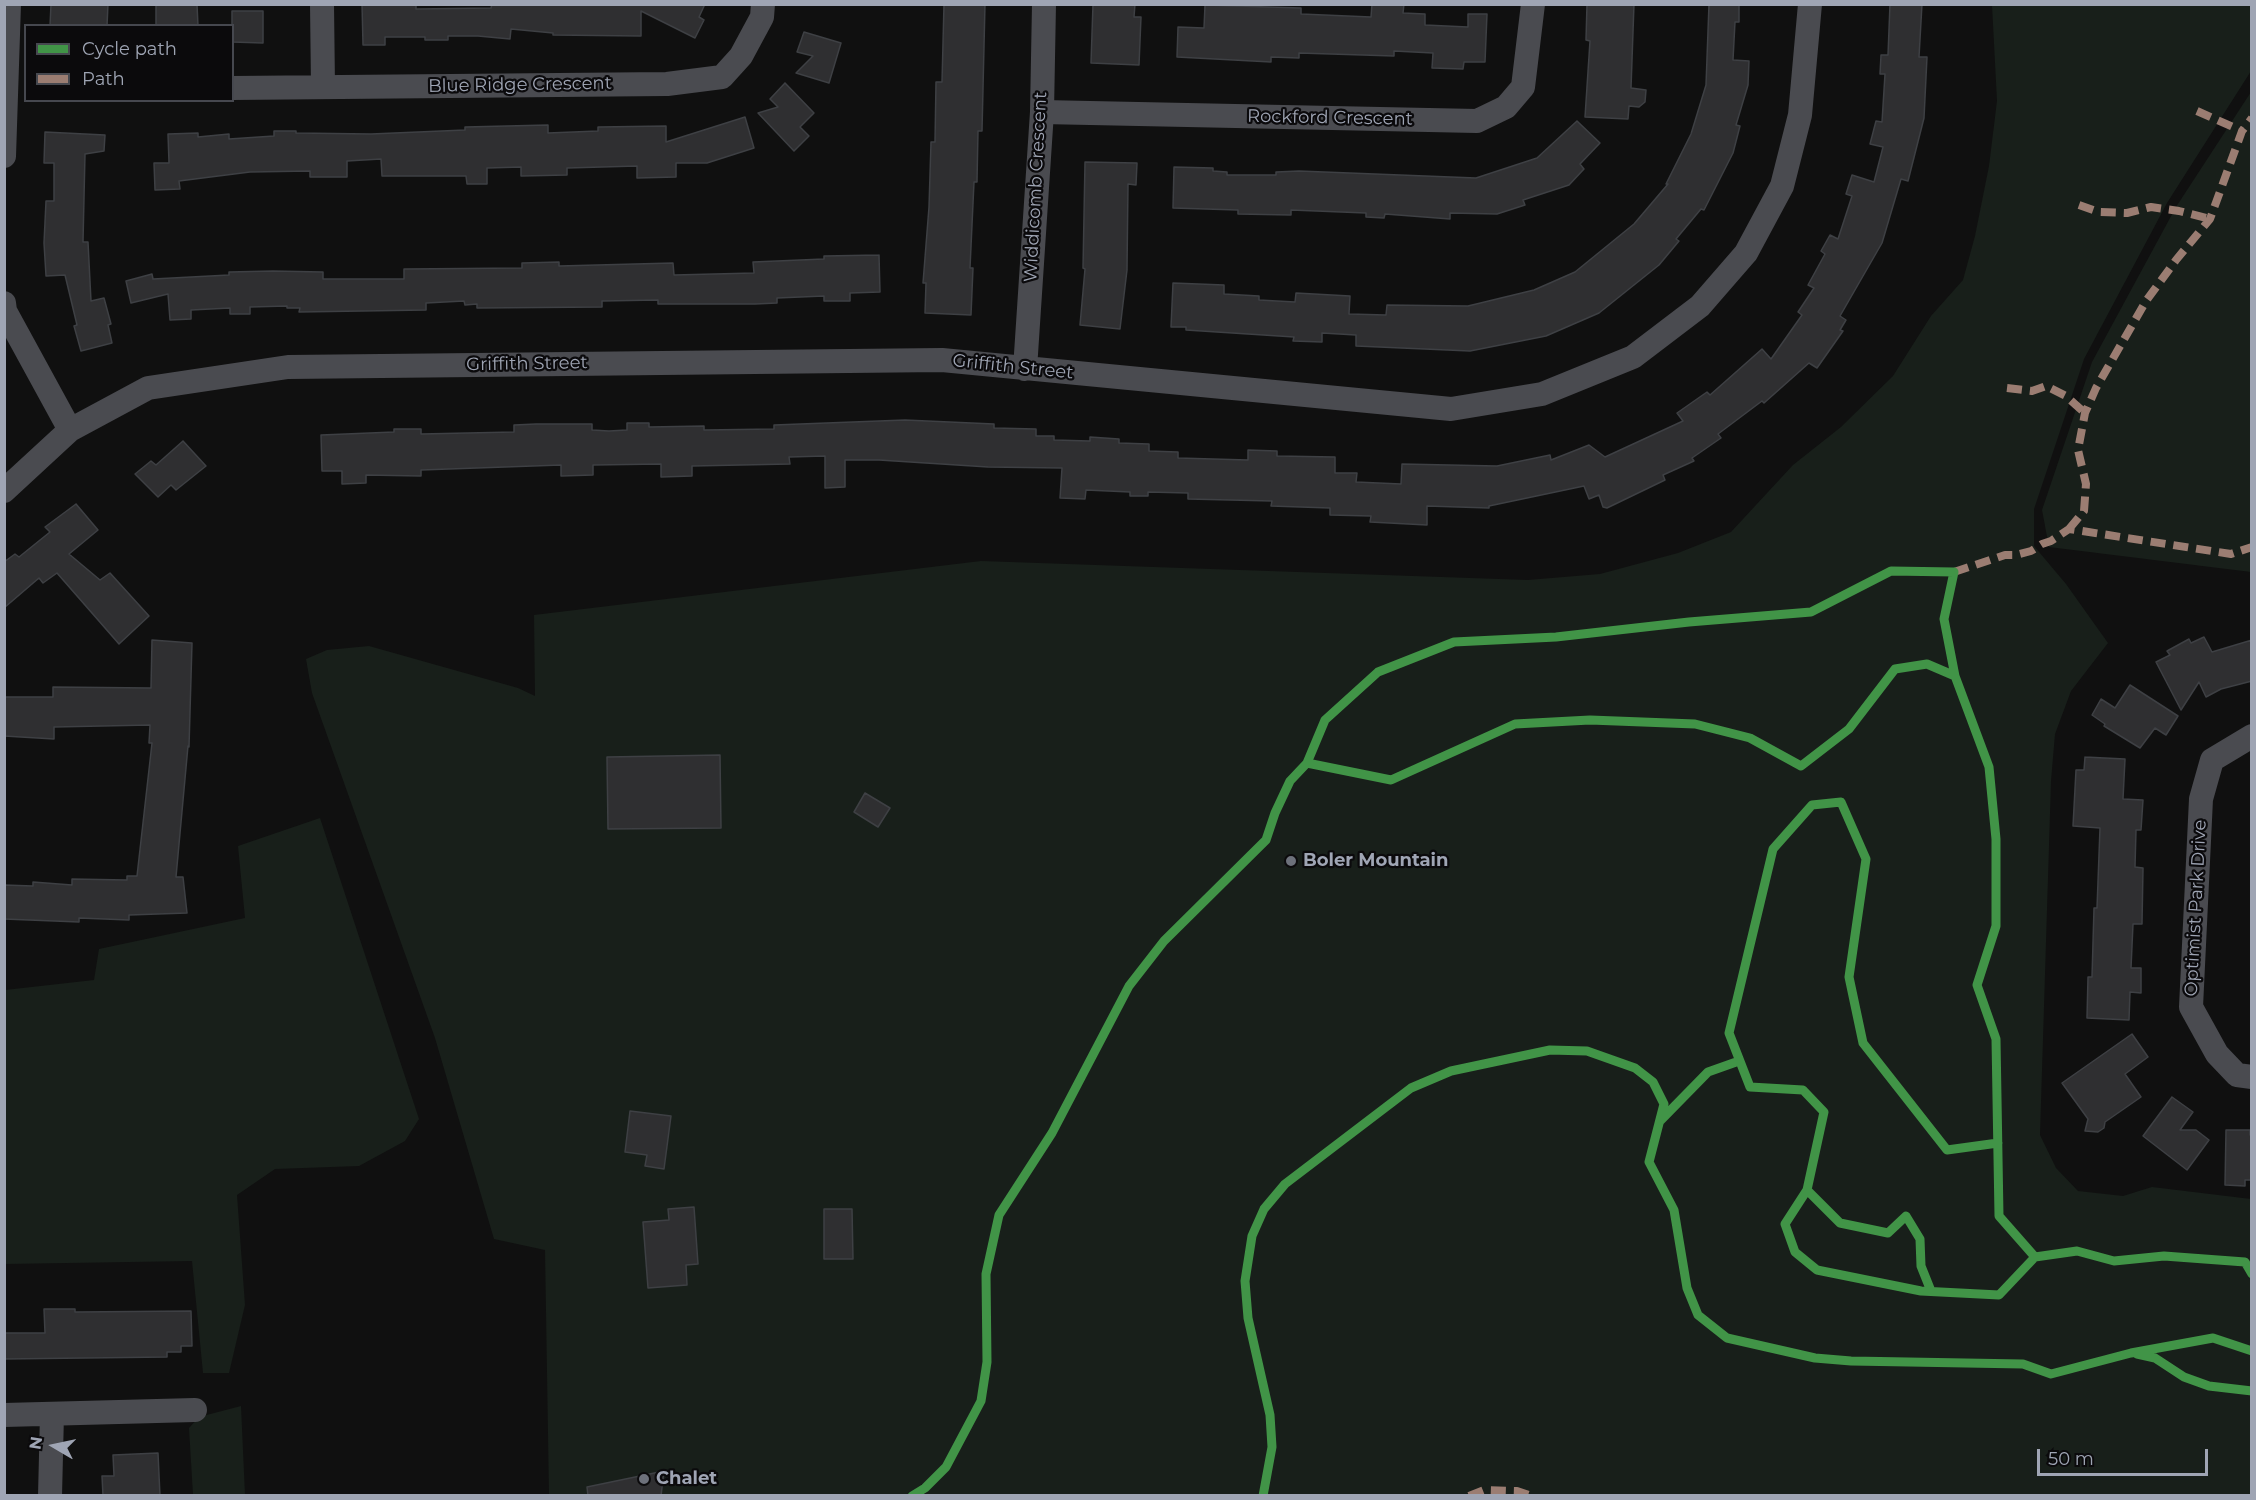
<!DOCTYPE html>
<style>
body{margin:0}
#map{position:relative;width:2256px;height:1500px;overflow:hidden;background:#101010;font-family:Montserrat,sans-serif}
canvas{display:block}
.frame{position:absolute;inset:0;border:6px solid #9fa5b4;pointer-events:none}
.legend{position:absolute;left:24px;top:24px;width:210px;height:78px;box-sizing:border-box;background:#0b0a0c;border:2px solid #46484f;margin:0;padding:8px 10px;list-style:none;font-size:18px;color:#9fa5b4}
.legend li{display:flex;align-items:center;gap:12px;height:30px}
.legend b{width:30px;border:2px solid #46484f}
.north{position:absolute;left:24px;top:1416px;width:60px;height:60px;-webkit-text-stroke:4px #0b0a0c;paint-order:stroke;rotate:279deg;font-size:16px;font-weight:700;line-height:24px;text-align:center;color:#9fa5b4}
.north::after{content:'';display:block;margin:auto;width:21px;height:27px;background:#9fa5b4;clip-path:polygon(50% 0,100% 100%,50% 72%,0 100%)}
.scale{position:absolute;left:2037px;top:1449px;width:171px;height:27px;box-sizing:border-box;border:3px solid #9fa5b4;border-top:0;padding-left:8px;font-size:18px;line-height:21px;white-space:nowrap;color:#9fa5b4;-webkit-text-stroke:4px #0b0a0c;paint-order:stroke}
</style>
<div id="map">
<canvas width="2256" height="1500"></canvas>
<div class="frame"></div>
<ul class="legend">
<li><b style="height:8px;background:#419447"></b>Cycle path</li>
<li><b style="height:8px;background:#9b7d72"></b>Path</li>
</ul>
<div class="north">N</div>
<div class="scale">50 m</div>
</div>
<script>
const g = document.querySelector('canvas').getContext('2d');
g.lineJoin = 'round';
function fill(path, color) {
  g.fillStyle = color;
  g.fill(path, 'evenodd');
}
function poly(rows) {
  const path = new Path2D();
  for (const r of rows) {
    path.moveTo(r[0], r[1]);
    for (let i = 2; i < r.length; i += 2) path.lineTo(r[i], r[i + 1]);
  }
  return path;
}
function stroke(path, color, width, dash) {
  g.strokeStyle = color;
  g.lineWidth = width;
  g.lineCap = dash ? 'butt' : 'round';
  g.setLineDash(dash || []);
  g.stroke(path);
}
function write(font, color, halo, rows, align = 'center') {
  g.font = font + ' Montserrat,sans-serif';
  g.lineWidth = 4.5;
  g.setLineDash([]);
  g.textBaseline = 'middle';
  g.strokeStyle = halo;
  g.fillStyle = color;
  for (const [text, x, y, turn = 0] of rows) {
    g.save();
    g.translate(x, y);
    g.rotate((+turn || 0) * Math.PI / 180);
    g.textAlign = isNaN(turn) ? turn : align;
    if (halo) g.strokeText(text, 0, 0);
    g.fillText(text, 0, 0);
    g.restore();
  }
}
const green = poly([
 [1992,5,2251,5,2251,71,2167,203,2084,359,2034,509,2034,546,2066,584,2108,643,2071,691,2055,734,2051,781,2040,1135,2056,1168,2078,1191,2123,1196,2152,1187,2251,1199,2251,1495,549,1495,545,1250,494,1239,435,1038,312,693,306,659,327,650,369,646,518,688,535,696,534,615,981,561,1528,580,1600,574,1678,553,1731,532,1793,465,1841,427,1893,376,1931,316,1963,280,1975,236,1989,166,1997,101],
 [2251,92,2251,572,2049,547,2042,510,2092,362,2176,207],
 [320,818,419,1119,405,1141,359,1166,275,1169,237,1195,245,1305,229,1373,203,1373,192,1261,5,1264,5,990,94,980,99,949,245,918,238,846],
 [241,1406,245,1495,193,1495,189,1428,199,1417]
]);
const building = poly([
 [51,4,108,4,107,26,50,26,51,4],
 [156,4,197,4,198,26,156,26,156,4],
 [362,4,416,4,416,9,491,8,492,4,705,4,699,17,704,20,695,38,641,11,641,36,553,35,553,33,511,29,510,39,478,36,448,36,448,40,425,40,425,37,385,37,385,45,363,45,362,4],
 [944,4,985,4,982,131,978,131,977,182,974,182,970,268,973,268,971,315,925,313,926,283,923,283,929,207,931,142,935,142,936,82,942,82,944,4],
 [1093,4,1135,4,1134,17,1141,17,1139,65,1091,63,1093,4],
 [1372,4,1404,4,1403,13,1425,14,1425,25,1468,27,1468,14,1487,14,1485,62,1464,62,1463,69,1432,68,1433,53,1394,51,1394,56,1299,53,1299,58,1271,57,1271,62,1177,57,1178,27,1204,28,1205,5,1301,8,1301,14,1371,17,1372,4],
 [1587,4,1634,4,1631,88,1646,90,1645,102,1639,107,1629,106,1628,119,1585,117,1590,41,1586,40,1587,4],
 [1709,4,1739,4,1739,22,1735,22,1733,60,1749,61,1748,85,1736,125,1740,126,1733,153,1704,210,1701,209,1676,239,1679,241,1659,265,1599,313,1546,336,1470,351,1356,346,1356,335,1322,333,1322,342,1293,341,1294,337,1186,330,1186,327,1171,327,1173,283,1224,285,1224,294,1259,296,1259,300,1295,302,1296,293,1350,296,1349,314,1386,315,1387,305,1468,306,1534,290,1575,272,1634,224,1668,184,1666,184,1691,134,1706,85,1709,4],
 [1890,4,1922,4,1919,57,1927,57,1924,118,1908,181,1901,179,1882,243,1840,316,1846,320,1840,330,1843,331,1817,368,1809,363,1764,403,1762,401,1718,434,1721,438,1692,458,1694,461,1663,475,1665,480,1607,508,1603,507,1599,495,1589,499,1584,486,1489,506,1489,508,1427,506,1427,525,1370,522,1371,516,1330,515,1330,508,1271,506,1272,501,1188,499,1188,493,1148,492,1148,496,1130,496,1130,492,1086,490,1085,499,1060,498,1062,468,988,467,879,460,845,460,845,487,825,488,825,456,789,457,790,464,692,466,692,476,661,477,661,464,593,465,593,475,561,476,561,465,421,470,421,476,366,475,366,483,342,484,342,471,322,471,321,435,394,432,394,429,421,429,421,434,514,432,514,425,536,424,592,424,592,430,609,431,627,430,627,423,649,423,649,427,704,426,704,430,774,429,774,425,905,420,994,424,994,428,1036,429,1036,436,1054,436,1054,440,1090,441,1090,437,1119,439,1119,443,1149,444,1149,451,1178,452,1178,458,1248,460,1248,450,1277,451,1277,456,1335,457,1335,473,1357,473,1356,482,1401,484,1402,464,1497,466,1550,455,1551,460,1589,445,1605,457,1683,421,1677,413,1707,392,1710,395,1762,349,1771,359,1802,315,1798,312,1814,288,1808,285,1825,254,1821,251,1830,235,1838,239,1852,196,1846,194,1852,175,1874,182,1883,147,1870,144,1876,121,1882,122,1885,74,1880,74,1881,55,1888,55,1890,4],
 [232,11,263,11,263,43,232,42,232,11],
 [804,32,841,43,829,83,796,73,813,56,797,52,804,32],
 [785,83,814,113,800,127,809,136,794,151,758,113,778,107,770,99,785,83],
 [745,117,754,148,707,163,676,163,676,177,637,178,637,166,567,168,567,175,521,176,521,167,487,168,487,184,467,184,466,176,382,176,381,159,347,161,347,177,310,177,310,171,250,172,179,181,180,189,155,190,154,163,169,163,168,134,198,133,198,137,229,134,229,139,274,136,274,131,296,131,296,133,371,134,465,130,465,127,548,125,548,133,598,131,598,127,666,126,666,142,745,117],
 [1577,121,1600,143,1580,164,1584,169,1569,185,1523,200,1525,205,1497,214,1450,213,1450,219,1385,214,1384,218,1366,217,1366,213,1291,210,1291,215,1238,214,1238,210,1173,208,1174,167,1213,168,1213,171,1227,172,1227,175,1276,175,1276,172,1299,171,1476,178,1537,158,1577,121],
 [45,132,105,135,104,151,85,154,83,242,88,242,91,301,104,298,111,324,108,325,112,343,81,351,74,326,77,325,65,275,46,276,44,243,46,201,54,201,54,163,44,163,45,132],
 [1085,162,1137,163,1136,185,1128,184,1127,270,1120,329,1080,325,1085,269,1083,268,1085,162],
 [879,255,880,292,850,293,850,301,824,301,824,296,777,298,777,303,755,304,658,304,658,300,602,301,602,307,477,308,477,304,465,305,464,301,426,303,426,310,299,312,300,308,287,308,287,306,250,307,250,314,230,314,230,308,191,310,191,319,170,320,168,294,131,303,126,281,152,274,153,279,229,275,229,272,273,271,323,272,323,279,404,279,404,269,522,268,522,263,559,262,559,266,673,263,674,275,754,273,753,262,824,259,824,256,879,255],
 [183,441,206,466,176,490,171,485,158,497,135,474,151,461,156,465,183,441],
 [76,504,98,530,69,554,100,580,110,573,149,616,119,644,57,573,43,583,39,578,4,608,4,562,15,554,19,557,50,532,45,527,76,504],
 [2204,637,2212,652,2252,640,2252,681,2221,689,2206,697,2199,682,2181,710,2156,662,2170,655,2167,651,2189,639,2191,643,2204,637],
 [152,640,192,643,189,747,188,746,176,877,183,877,187,913,129,915,129,920,79,918,79,922,4,919,4,885,33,886,33,882,72,885,72,879,127,880,127,876,137,876,152,743,149,743,150,725,54,727,54,739,4,736,4,697,53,697,53,687,151,688,152,640],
 [2130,685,2178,716,2166,735,2155,728,2140,748,2104,726,2105,724,2092,715,2101,699,2115,708,2130,685],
 [720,755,721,828,608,829,607,757,720,755],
 [2085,757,2125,759,2123,799,2143,800,2141,830,2136,830,2135,867,2143,868,2142,924,2133,924,2131,968,2141,968,2141,993,2130,992,2129,1020,2087,1018,2088,977,2092,977,2094,908,2097,908,2100,828,2073,826,2076,770,2084,770,2085,757],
 [865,793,890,808,878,827,854,812,865,793],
 [2132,1034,2148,1057,2125,1074,2141,1097,2105,1122,2104,1128,2098,1132,2085,1131,2088,1119,2062,1083,2132,1034],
 [2172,1097,2193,1112,2180,1130,2196,1130,2209,1140,2187,1170,2143,1136,2172,1097],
 [630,1111,671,1116,664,1169,645,1166,647,1155,625,1152,630,1111],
 [2226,1130,2250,1130,2250,1135,2252,1135,2252,1180,2245,1180,2245,1186,2225,1185,2226,1130],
 [694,1207,698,1264,686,1265,687,1285,648,1288,643,1222,669,1220,668,1209,694,1207],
 [824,1209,852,1209,853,1259,824,1259,824,1209],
 [44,1309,75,1309,75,1312,191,1311,192,1346,181,1346,181,1352,167,1352,167,1357,4,1359,4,1333,45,1333,44,1309],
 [158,1453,160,1496,103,1496,102,1476,114,1476,113,1455,158,1453],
 [664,1471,661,1496,588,1496,587,1487,664,1471]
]);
const minor = poly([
 [322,4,323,87],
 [232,88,667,84,722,77,741,56,762,17,763,4],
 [1042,112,1477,121,1506,107,1523,87,1533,4],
 [4,156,9,4],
 [4,303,5,311,70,430],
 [1025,369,1042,112,1044,4],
 [4,491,70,430,148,388,288,367,942,360,1451,409,1542,394,1633,357,1700,306,1746,253,1782,186,1800,115,1810,4],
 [2252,736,2212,760,2201,799,2191,1007,2217,1054,2237,1075,2252,1077],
 [4,1415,195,1410],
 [50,1496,52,1414]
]);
const quiet = poly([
 [2197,111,2242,131],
 [2079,205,2099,212,2127,213,2151,207,2179,211,2210,219],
 [2007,388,2032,391,2046,386,2066,396,2085,413],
 [2069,529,2084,511,2086,484,2078,450,2085,413,2096,388,2146,301,2176,260,2210,219,2242,131,2252,118],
 [1954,572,2005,555,2016,555,2031,551,2042,544,2051,541,2069,529,2231,554,2252,547],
 [1469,1496,1484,1490,1517,1491,1532,1496]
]);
const cycleway = poly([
 [1307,763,1391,780,1515,724,1590,720,1695,724,1750,738,1801,766,1849,729,1895,669,1927,664,1955,676],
 [1660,1121,1708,1072,1739,1061],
 [1998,1143,1947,1150,1863,1043,1849,977,1866,859,1841,802,1812,805,1773,849,1729,1033,1750,1087,1803,1090,1824,1112,1807,1190,1785,1224,1795,1252,1817,1270,1921,1291,1999,1295,2035,1257,2077,1251,2114,1261,2164,1256,2245,1262,2252,1274],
 [1807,1190,1840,1223,1888,1233,1906,1216,1920,1239,1921,1266,1931,1291],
 [2137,1354,2155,1358,2184,1377,2209,1386,2252,1391],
 [912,1496,925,1488,946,1467,981,1401,987,1362,986,1274,999,1215,1052,1133,1129,986,1164,941,1266,840,1275,813,1290,781,1307,763,1325,720,1378,672,1454,642,1556,637,1689,622,1811,612,1891,571,1954,572,1944,619,1955,676,1989,767,1996,839,1996,926,1977,985,1996,1039,1999,1216,2035,1257],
 [1263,1496,1272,1447,1270,1415,1248,1318,1245,1281,1252,1236,1264,1209,1285,1184,1411,1088,1451,1071,1550,1050,1587,1051,1635,1068,1653,1082,1664,1104,1649,1162,1674,1210,1687,1288,1698,1315,1727,1338,1815,1358,1851,1361,2023,1364,2051,1374,2131,1353,2213,1338,2252,1351]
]);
const markers = [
 [1291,861,6,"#6d717b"],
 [644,1479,6,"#6d717b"]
];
const streetNames = [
 ["Blue Ridge Crescent",520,85,-1],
 ["Rockford Crescent",1330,118,1],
 ["Widdicomb Crescent",1036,187,-87],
 ["Griffith Street",527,364,-1],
 ["Griffith Street",1013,367,6],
 ["Optimist Park Drive",2196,908,-87]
];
const poiNames = [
 ["Boler Mountain",1303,861],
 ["Chalet",656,1479]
];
fill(green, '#181f1a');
fill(building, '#2f2f31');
stroke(building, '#3e4044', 1.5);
stroke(minor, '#4a4b50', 24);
stroke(quiet, '#9b7d72', 8, [15, 8]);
stroke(cycleway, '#419447', 9);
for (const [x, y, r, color] of markers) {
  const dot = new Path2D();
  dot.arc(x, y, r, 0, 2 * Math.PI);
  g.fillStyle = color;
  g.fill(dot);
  stroke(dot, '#0b0a0c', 2);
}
write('18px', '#9fa5b4', '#0b0a0c', streetNames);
write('bold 18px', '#9fa5b4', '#0b0a0c', poiNames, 'left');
</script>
